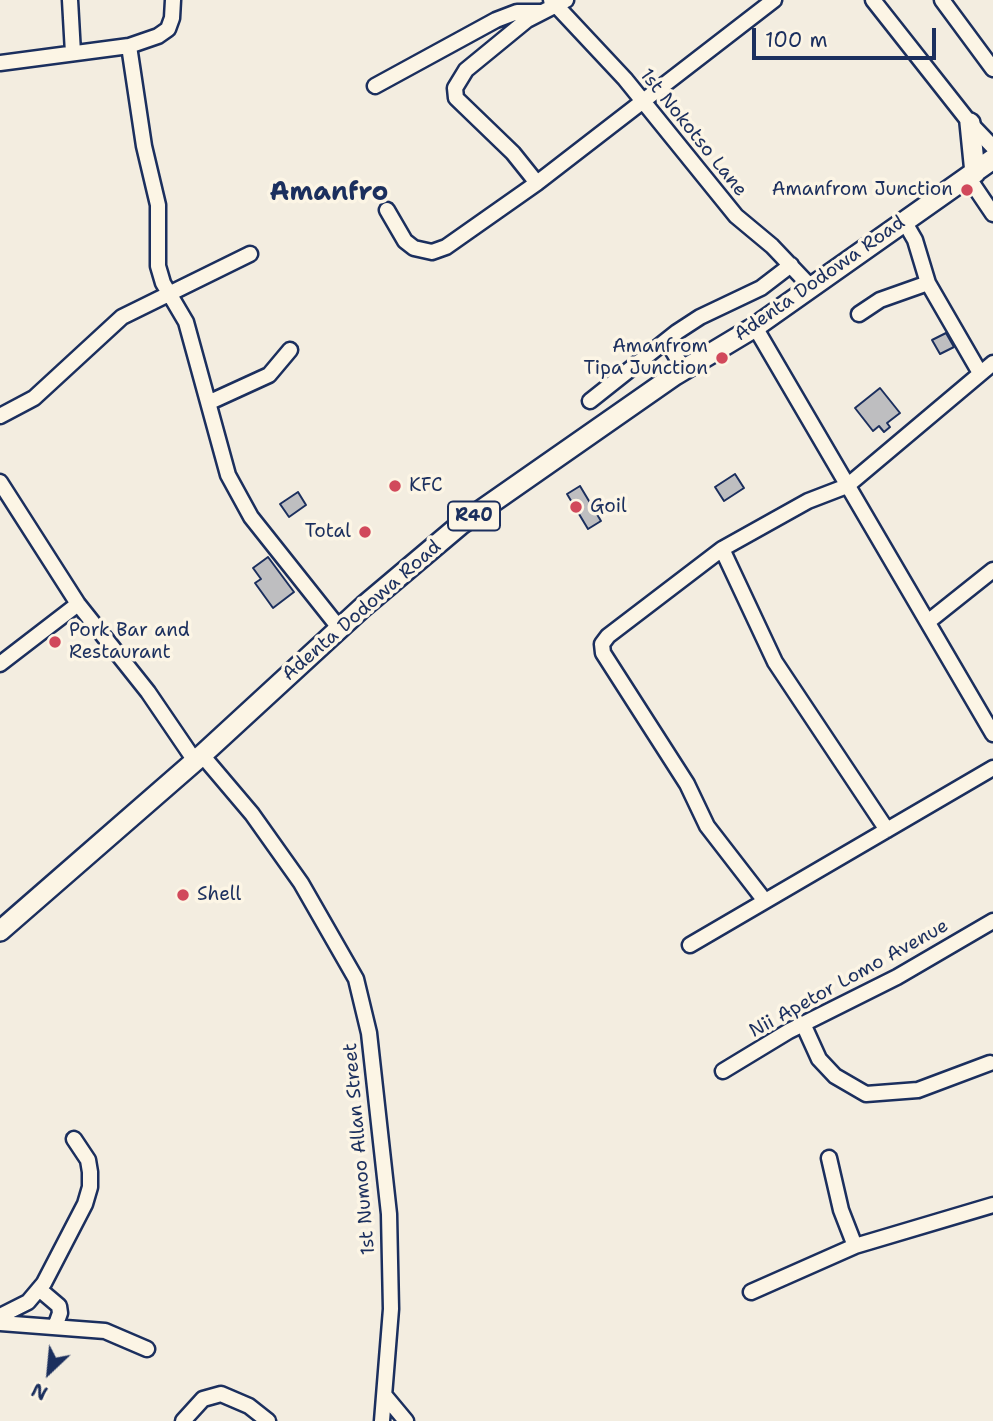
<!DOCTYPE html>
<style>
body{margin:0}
#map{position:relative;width:993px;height:1421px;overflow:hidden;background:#f3ede0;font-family:"Shantell Sans",sans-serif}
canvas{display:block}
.north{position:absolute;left:14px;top:1337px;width:70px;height:70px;-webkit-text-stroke:5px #fcf5e5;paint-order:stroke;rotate:206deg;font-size:19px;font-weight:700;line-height:28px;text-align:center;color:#1b2f5e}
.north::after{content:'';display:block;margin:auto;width:24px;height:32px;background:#1b2f5e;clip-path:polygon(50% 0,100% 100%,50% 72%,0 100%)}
.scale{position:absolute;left:752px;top:28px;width:184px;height:32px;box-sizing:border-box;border:4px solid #1b2f5e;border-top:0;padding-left:9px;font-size:21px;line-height:24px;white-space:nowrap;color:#1b2f5e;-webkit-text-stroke:5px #fcf5e5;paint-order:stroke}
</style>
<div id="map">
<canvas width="993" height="1421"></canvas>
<div class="north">N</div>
<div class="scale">100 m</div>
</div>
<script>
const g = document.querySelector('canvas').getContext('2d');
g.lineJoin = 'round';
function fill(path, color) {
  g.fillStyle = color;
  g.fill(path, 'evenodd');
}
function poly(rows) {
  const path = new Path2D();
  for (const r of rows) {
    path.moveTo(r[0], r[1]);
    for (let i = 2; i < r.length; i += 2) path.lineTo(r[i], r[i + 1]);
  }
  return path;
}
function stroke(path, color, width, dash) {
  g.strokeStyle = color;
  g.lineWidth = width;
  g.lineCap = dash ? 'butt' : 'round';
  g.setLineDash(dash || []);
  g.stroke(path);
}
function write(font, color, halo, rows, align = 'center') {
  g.font = font + ' "Shantell Sans",sans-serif';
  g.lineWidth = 7;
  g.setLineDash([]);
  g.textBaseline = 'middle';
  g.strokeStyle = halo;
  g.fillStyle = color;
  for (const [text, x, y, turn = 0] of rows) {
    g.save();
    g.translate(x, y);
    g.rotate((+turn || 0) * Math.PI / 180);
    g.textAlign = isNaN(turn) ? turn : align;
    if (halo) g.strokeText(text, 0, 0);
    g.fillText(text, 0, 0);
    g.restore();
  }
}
const building = poly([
 [946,333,954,347,940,354,932,340,946,333],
 [880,388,900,413,887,423,890,427,884,432,879,426,873,431,855,408,880,388],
 [735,474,744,488,724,501,715,487,735,474],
 [580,486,601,521,588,529,567,494,580,486],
 [298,492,306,505,289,517,280,504,298,492],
 [268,557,294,592,273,608,255,583,261,579,253,568,268,557]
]);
const minor = poly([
 [70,0,73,53],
 [551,0,625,79,736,216,772,246,810,286],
 [873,0,970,123,993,147],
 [942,0,993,69],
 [129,46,144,146,158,205,158,266,163,283,186,322,228,475,251,517,340,629],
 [0,63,129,46,158,36,168,29,172,18,173,0],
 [375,86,496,20,517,12,540,12],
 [968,177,993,214],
 [537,183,513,153,456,98,455,88,466,70,527,20,566,0],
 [387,210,405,241,414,248,432,252,446,247,537,183,774,0],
 [904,221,915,240,928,283,980,373],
 [859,314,880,300,928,283],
 [755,327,993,734],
 [667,341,684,370],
 [590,401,677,332,700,317,761,288,791,265],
 [210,402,269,375,290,350],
 [0,416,34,398,122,317,250,254],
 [0,482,78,604,148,692,195,761],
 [722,549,608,636,602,644,603,653,687,784,707,826,765,901],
 [929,621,993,570],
 [0,664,78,604],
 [202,755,252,814,301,883,356,979,369,1033,389,1214,391,1309,382,1421],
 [887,830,775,662,722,549,808,501,847,486,993,363],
 [690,945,993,768],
 [804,1026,819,1059,835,1076,866,1094,918,1090,990,1063],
 [723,1071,789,1031,897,977,993,921],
 [829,1158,841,1210,855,1246],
 [39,1289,59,1306,60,1313,55,1327],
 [751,1292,855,1246,993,1205],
 [0,1316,28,1302,44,1283,85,1204,90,1187,90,1172,88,1160,74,1139],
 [0,1323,105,1331,147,1349],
 [386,1397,406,1421],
 [183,1421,203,1399,221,1394,249,1406,268,1421]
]);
const major = poly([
 [970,123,975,173],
 [0,931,202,755,364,606,460,525,675,375,755,327,993,159]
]);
const markers = [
 [967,190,7,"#d1495b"],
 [722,358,7,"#d1495b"],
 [395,486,7,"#d1495b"],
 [576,507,7,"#d1495b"],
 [365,532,7,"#d1495b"],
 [55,642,7,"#d1495b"],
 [183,895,7,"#d1495b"]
];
const shields = [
 [474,516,52]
];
const shieldNames = [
 ["R40",474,516]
];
const streetNames = [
 ["1st Nokotso Lane",693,133,51],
 ["Adenta Dodowa Road",820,279,-35],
 ["Adenta Dodowa Road",362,611,-41],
 ["Nii Apetor Lomo Avenue",849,979,-29],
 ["1st Numoo Allan Street",360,1149,-95]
];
const poiNames = [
 ["Amanfrom Junction",953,190,"right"],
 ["Amanfrom",708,347,"right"],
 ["Tipa Junction",708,369,"right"],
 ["KFC",409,486],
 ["Goil",590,507],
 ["Total",351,532,"right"],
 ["Pork Bar and",69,631],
 ["Restaurant",69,653],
 ["Shell",197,895]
];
const districtNames = [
 ["Amanfro",329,193]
];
fill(building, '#bebec0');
stroke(building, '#1b2f5e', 2);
stroke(minor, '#1b2f5e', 19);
stroke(major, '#1b2f5e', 24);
stroke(minor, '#fcf5e5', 14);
stroke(major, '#fcf5e5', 19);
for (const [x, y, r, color] of markers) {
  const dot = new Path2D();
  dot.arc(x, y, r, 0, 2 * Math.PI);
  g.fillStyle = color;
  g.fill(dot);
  stroke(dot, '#fcf5e5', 2.5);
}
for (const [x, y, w] of shields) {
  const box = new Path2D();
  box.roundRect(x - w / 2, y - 14.5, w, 29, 5);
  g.fillStyle = '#fcf5e5';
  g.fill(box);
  stroke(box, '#1b2f5e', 2);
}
write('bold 18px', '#1b2f5e', null, shieldNames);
write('19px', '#1b2f5e', '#fcf5e5', streetNames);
write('19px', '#1b2f5e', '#fcf5e5', poiNames, 'left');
write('bold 26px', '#1b2f5e', '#fcf5e5', districtNames);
</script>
